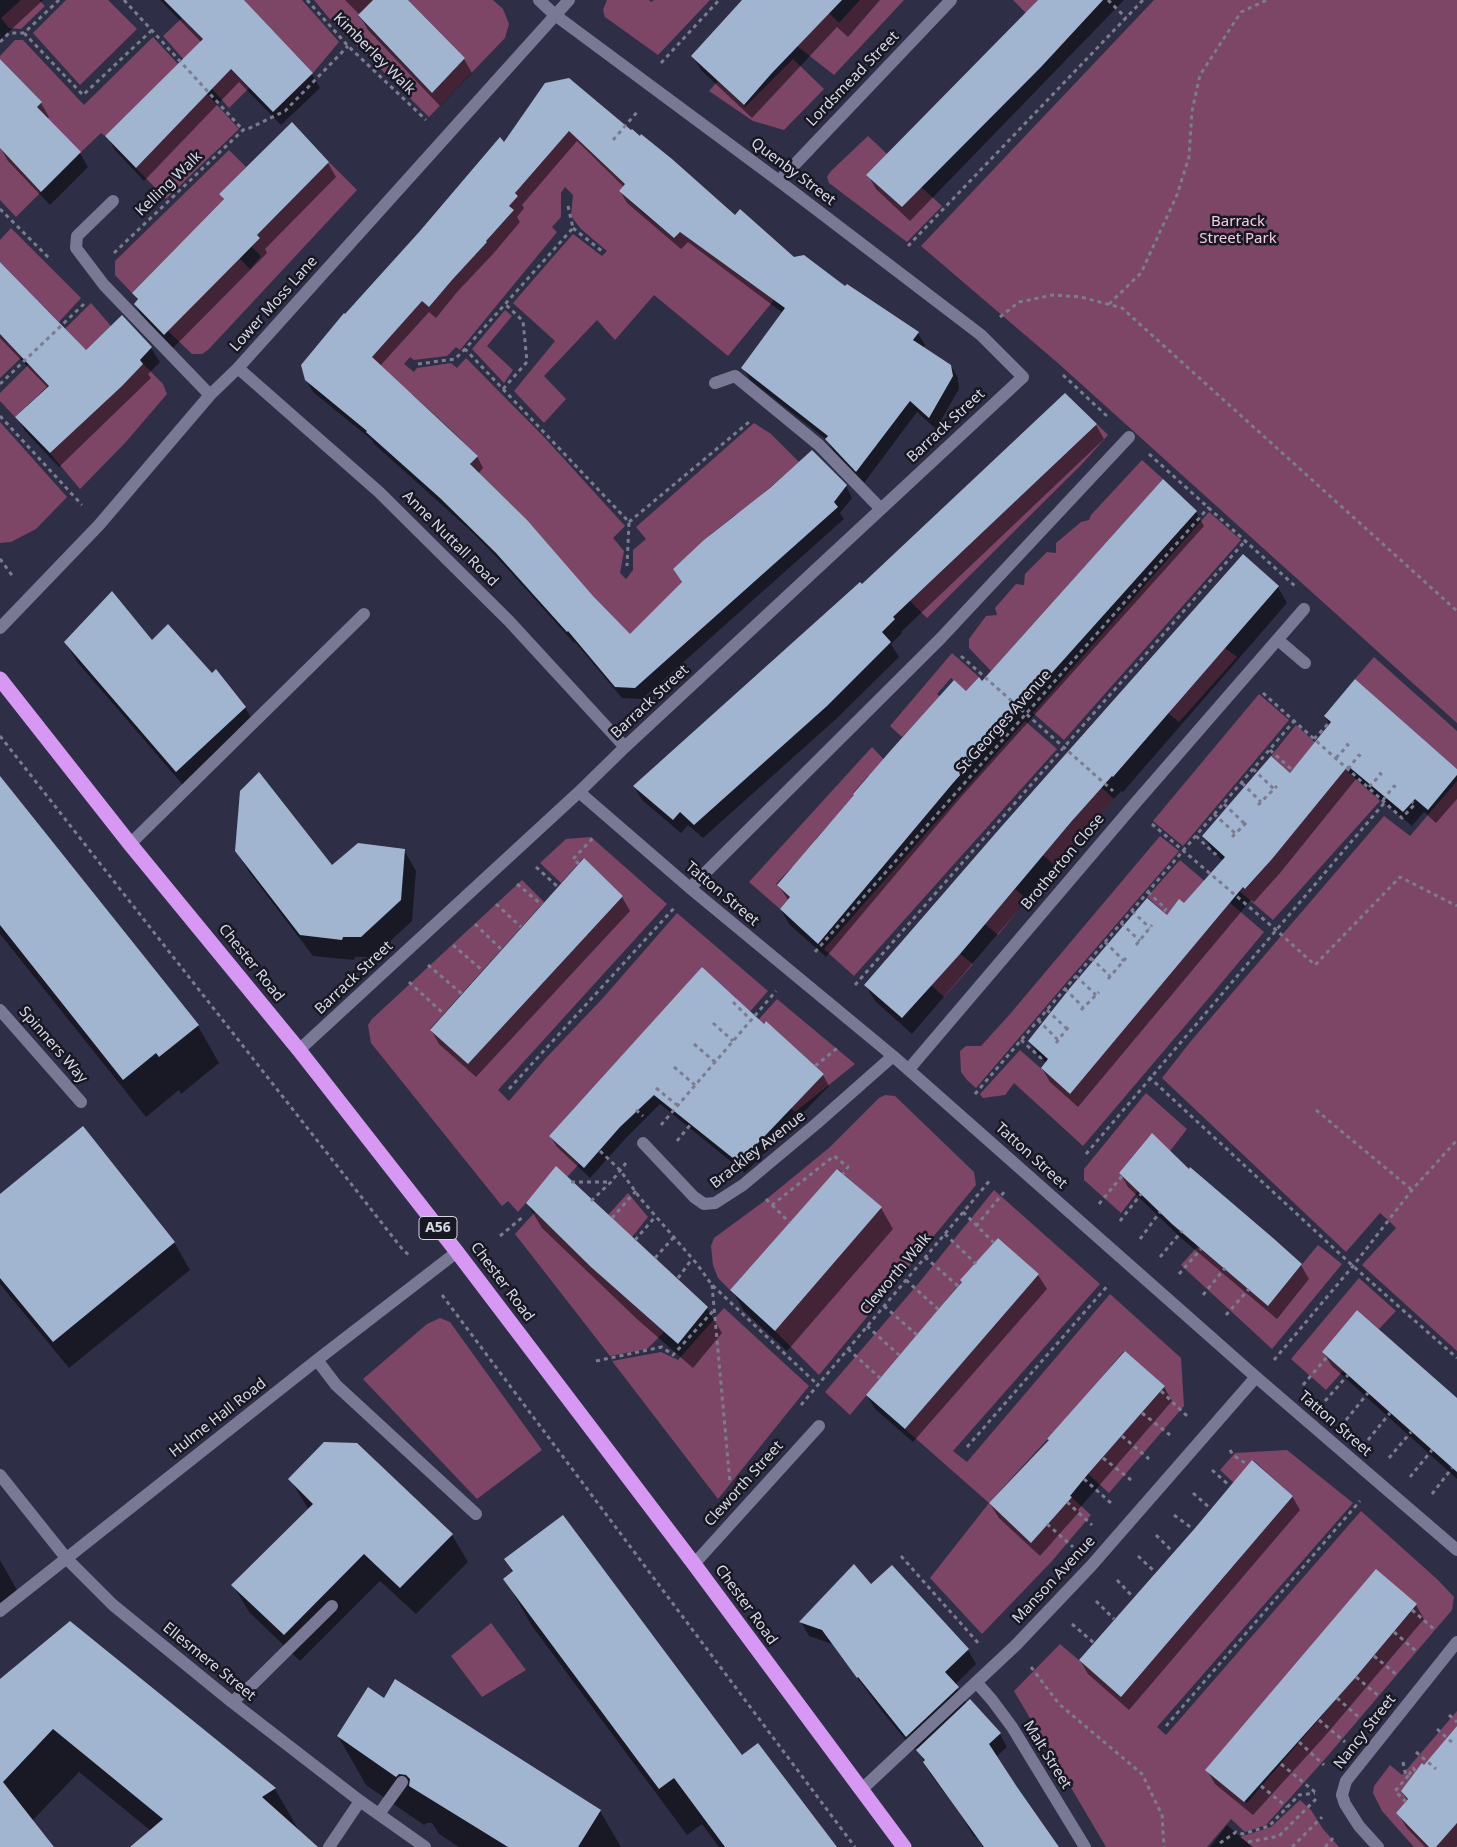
<!DOCTYPE html>
<style>
body{margin:0}
canvas{display:block;background:#2f2e47}
</style>
<canvas width="1457" height="1847"></canvas>
<script>
const g = document.querySelector('canvas').getContext('2d');
g.lineJoin = 'round';
function fill(path, color) {
  g.fillStyle = color;
  g.fill(path, 'evenodd');
}
function poly(rows) {
  const path = new Path2D();
  for (const r of rows) {
    path.moveTo(r[0], r[1]);
    for (let i = 2; i < r.length; i += 2) path.lineTo(r[i], r[i + 1]);
  }
  return path;
}
function stroke(path, color, width, dash) {
  g.strokeStyle = color;
  g.lineWidth = width;
  g.lineCap = dash ? 'butt' : 'round';
  g.setLineDash(dash || []);
  g.stroke(path);
}
function write(font, color, halo, rows, align = 'center') {
  g.font = font + ' "Noto Sans",sans-serif';
  g.lineWidth = 5;
  g.setLineDash([]);
  g.textBaseline = 'middle';
  g.strokeStyle = halo;
  g.fillStyle = color;
  for (const [text, x, y, turn = 0] of rows) {
    g.save();
    g.translate(x, y);
    g.rotate((+turn || 0) * Math.PI / 180);
    g.textAlign = isNaN(turn) ? turn : align;
    if (halo) g.strokeText(text, 0, 0);
    g.fillText(text, 0, 0);
    g.restore();
  }
}
const green = poly([
 [21,0,39,0,45,6,21,29,9,28,1,18],
 [66,0,108,0,137,29,80,85,33,33],
 [244,0,302,0,339,42,313,73],
 [314,0,373,0,358,16,432,93,465,58,408,0,493,0,503,9,509,24,505,38,429,117,329,18],
 [607,0,649,0,651,2,654,0,710,0,658,55,605,17,603,10],
 [860,0,904,0,834,75,797,46,829,13,839,23],
 [1013,0,1038,0,1026,13],
 [1154,0,1457,0,1457,723,1059,364,921,246],
 [182,18,205,42,185,61,163,36],
 [153,37,178,64,105,136,101,133,80,153,36,108,42,102,0,59,0,56,15,40,23,40,84,105],
 [793,59,824,89,784,130,753,121,709,91,718,81,745,107],
 [226,65,249,88,229,108,207,83],
 [207,94,239,129,166,199,136,168],
 [569,128,625,184,619,191,643,213,674,238,685,227,706,250,774,300,728,356,654,295,615,340,597,320,544,376,566,399,544,423,514,391,555,341,513,303,573,234,602,256,607,251,581,229,571,216,573,195,565,187,561,193,561,217,552,227,557,232,460,350,456,347,447,356,414,360,410,357,404,364,414,372,417,368,451,363,457,368,466,358,544,437,625,526,613,538,624,551,620,573,626,579,633,570,633,550,646,539,636,527,754,423,771,434,799,462,759,497,744,522,735,515,709,536,699,562,691,553,673,569,682,582,629,638,530,524,470,464,477,455,449,428,413,395,404,407,347,373,422,301,429,307,440,293,487,242,482,236,496,220,502,224,514,210,509,206,518,196,515,193,535,170,507,144],
 [868,136,887,154,866,175,902,207,921,187,942,206,907,242,829,183,827,177,831,171],
 [0,148,41,192,16,217,0,200],
 [229,150,246,167,219,194,224,199,132,293,115,275,115,261],
 [329,162,357,190,208,350,202,354,192,354,168,331,239,258,250,269,261,256,252,247,260,238,257,235],
 [11,228,81,298,59,322,0,262,0,240],
 [91,303,111,326,15,417,0,401,0,393],
 [505,310,512,316,487,346,513,370,504,383,472,349],
 [0,334,22,357,0,378],
 [143,364,163,384,167,394,125,443,80,489,50,453],
 [0,422,67,497,36,529,11,542,0,543],
 [1097,424,1108,435,1081,465,927,618,910,601],
 [1142,460,1163,479,991,671,969,648,969,639,986,616,997,615,995,608,1016,584,1024,585,1025,574,1047,552,1056,553,1056,543,1081,522,1089,520,1091,515],
 [1209,512,1241,540,1064,740,1033,713],
 [1225,648,1237,657,1179,722,1168,713],
 [952,653,979,677,966,691,951,678,937,694,951,707,912,727,902,737,890,726],
 [1374,657,1457,731,1457,769,1355,679],
 [1259,694,1289,720,1183,846,1153,821],
 [1025,721,1057,749,854,976,824,949],
 [1296,725,1380,801,1273,920,1224,878,1228,873,1246,889,1272,859,1300,761,1290,773,1271,756],
 [872,747,896,772,868,776,853,793,867,807,843,834,830,823,815,840,828,853,803,879,792,867,776,884,790,897,780,909,749,882],
 [1457,781,1457,1351,1362,1265,1396,1228,1388,1220,1380,1213,1346,1252,1162,1078,1191,1041,1384,816,1410,836],
 [1101,787,1114,799,1055,866,1043,855],
 [1160,836,1179,851,976,1088,967,1080,961,1072,960,1051,966,1046,981,1046,1010,1014],
 [591,837,667,904,498,1090,509,1101,546,1058,603,998,677,913,768,991,731,1033,733,1002,736,998,702,968,549,1136,579,1164,546,1200,537,1190,518,1212,508,1201,502,1206,371,1043,368,1025,372,1019,522,880,544,902,430,1029,468,1064,623,896,583,858,561,883,540,863,566,839],
 [1180,860,1264,932,1213,993,1083,1146,1014,1083,1005,1095,983,1098,980,1094,1020,1050,1070,1094,1179,900,1167,915,1147,897],
 [1015,889,1027,899,998,935,985,924],
 [960,954,973,964,944,997,931,985],
 [777,999,855,1064,795,1112,791,1108,824,1074,766,1021,688,1112,682,1105],
 [1146,1093,1187,1129,1170,1151,1151,1134,1119,1173,1138,1191,1121,1213,1084,1180,1084,1169],
 [885,1095,895,1096,974,1172,976,1185,819,1375,775,1331,881,1207,838,1169,730,1290,718,1278,713,1265,711,1246,714,1238,763,1202,830,1147,879,1098],
 [994,1190,1100,1284,953,1451,967,1462,1110,1294,1181,1358,1184,1406,1109,1493,1088,1474,1165,1386,1124,1351,1067,1418,1008,1482,989,1503,1031,1542,1071,1497,1091,1515,1052,1561,982,1634,930,1578,989,1503,905,1429,1039,1274,998,1238,850,1415,825,1392,918,1284],
 [628,1193,648,1217,632,1237,608,1215],
 [535,1212,599,1274,664,1332,647,1349,610,1356,515,1234],
 [1318,1245,1342,1264,1272,1349,1181,1265,1198,1246,1268,1306],
 [1359,1278,1396,1311,1379,1329,1357,1310,1322,1352,1343,1371,1326,1390,1291,1359],
 [724,1308,809,1386,718,1499,612,1361,661,1352,678,1360],
 [440,1318,450,1322,542,1450,477,1499,363,1379,427,1324],
 [1287,1450,1353,1503,1157,1727,1166,1735,1361,1511,1438,1580,1454,1597,1452,1610,1325,1759,1266,1825,1245,1832,1231,1819,1207,1847,1106,1847,1014,1691,1060,1644,1121,1696,1293,1496,1253,1460,1234,1483,1220,1470,1235,1453],
 [1376,1570,1417,1605,1247,1803,1206,1770],
 [491,1623,526,1670,482,1697,451,1656],
 [1457,1711,1457,1739,1412,1778,1401,1791,1408,1799,1396,1813,1429,1847,1414,1847,1382,1811,1373,1793,1374,1786,1390,1765,1402,1775],
 [1300,1800,1311,1810,1323,1829,1339,1847,1253,1847,1240,1837,1271,1827],
 [1457,1823,1457,1847,1436,1847]
]);
const shadow = poly([
 [0,0,43,0,0,40],
 [160,0,242,0,312,74,320,88,281,125,239,82,144,181,115,150,107,136,201,42],
 [345,0,407,0,464,59,472,73,440,106,368,30,360,15],
 [744,0,880,0,848,37,837,27,752,118,701,70,693,56],
 [1040,0,1124,0,910,221,876,189,868,175],
 [0,61,41,103,49,117,47,119,80,153,88,167,50,205,8,161,0,147],
 [546,84,794,258,918,333,925,345,923,348,951,366,958,378,959,389,936,429,917,412,864,483,833,451,827,440,750,380,743,368,783,313,688,242,681,249,627,203,620,191,624,187,577,141,522,205,524,208,517,217,520,222,493,254,458,291,436,318,429,312,380,366,477,456,483,468,478,474,630,636,683,583,674,570,846,486,852,498,840,513,844,519,642,699,622,698,575,642,574,643,504,565,472,532,374,444,372,440,313,392,306,380,505,144],
 [292,124,328,163,336,177,265,249,267,253,172,349,143,318,135,304,138,301,134,294,224,201,221,195],
 [0,264,86,352,122,317,151,348,160,362,148,374,151,378,59,467,25,431,17,417,48,388,0,338],
 [1096,425,1104,439,901,632,902,633,891,644,899,657,835,720,703,838,688,825,681,833,642,800,634,786,861,586],
 [1196,512,1204,526,961,797,826,957,789,924,781,910,789,901,778,885,966,693,983,682],
 [1278,587,1287,603,1123,792,1121,791,1080,838,912,1034,875,1001,866,986],
 [65,642,152,642,212,674,245,707,257,728,189,792,78,663],
 [1325,716,1457,770,1457,799,1436,823,1424,812,1412,826,1356,779,1280,873,1254,902,1251,900,1078,1107,1050,1082,1042,1068,1046,1063,1038,1055,1030,1041,1167,917,1184,905,1223,861,1212,850,1204,836,1290,775,1330,725],
 [0,778,198,1026,219,1063,181,1094,179,1090,146,1117,0,934],
 [236,850,332,867,404,850,416,871,412,921,373,957,355,957,354,960,313,956,249,872],
 [584,860,622,897,630,911,476,1077,439,1044,431,1030],
 [766,1023,823,1075,829,1086,745,1173,660,1104,626,1138,590,1178,557,1147,551,1137],
 [1189,1170,1273,1239,1301,1265,1309,1279,1277,1319,1181,1238,1128,1187,1120,1173],
 [0,1195,174,1242,190,1270,69,1368,0,1284],
 [527,1203,707,1308,722,1333,693,1368,638,1320,542,1228],
 [881,1208,893,1229,787,1351,744,1311,732,1290],
 [998,1240,1038,1275,1047,1289,913,1442,875,1409,867,1395],
 [1323,1352,1457,1401,1457,1479,1332,1366],
 [1164,1387,1172,1401,1078,1510,1079,1512,1040,1556,999,1518,990,1504],
 [290,1479,452,1535,468,1562,416,1614,380,1581,300,1661,249,1612,233,1585,309,1510],
 [1292,1496,1300,1510,1129,1710,1088,1674,1080,1660],
 [0,1560,21,1597,0,1613],
 [506,1560,741,1757,835,1847,719,1847,702,1824,687,1835,532,1626,505,1579,513,1573],
 [871,1586,968,1650,976,1664,955,1685,967,1704,1000,1734,1007,1747,996,1757,1035,1816,1059,1847,984,1847,975,1836,974,1837,959,1812,931,1775,917,1748,914,1750,885,1715,832,1644,809,1636,801,1622],
 [1416,1605,1424,1619,1325,1736,1253,1815,1215,1784,1207,1770],
 [70,1623,275,1789,301,1834,316,1847,132,1847,151,1831,79,1772,32,1821,52,1847,0,1847,0,1681],
 [384,1699,600,1811,621,1847,459,1847,439,1834,432,1823,427,1823,424,1825,366,1785,338,1736],
 [1457,1729,1457,1846,1456,1847,1425,1847,1406,1827,1398,1813,1408,1801,1402,1792],
 [1227,1825,1252,1847,1210,1847]
]);
const building = poly([
 [164,0,244,0,313,73,273,112,231,69,136,168,105,136,203,39],
 [373,0,408,0,465,58,432,93,358,15],
 [742,0,842,0,771,74,744,105,691,56],
 [1038,0,1103,0,1041,67,902,207,866,175],
 [0,59,42,102,37,107,81,152,41,192,0,148],
 [569,78,631,130,632,129,640,136,641,134,672,159,735,215,740,209,794,257,804,255,845,286,847,284,919,332,913,340,951,365,953,376,929,418,910,401,856,472,825,439,828,436,741,368,785,308,680,232,674,238,619,191,625,184,569,131,515,193,518,196,509,206,514,210,486,241,487,242,452,280,429,307,422,301,372,357,478,456,470,464,527,520,593,596,630,634,682,582,673,569,704,540,770,488,812,450,847,485,834,502,838,507,635,688,615,687,568,631,567,632,496,553,440,498,366,432,367,431,305,380,301,365,344,313,345,314,420,231,500,137,504,142,545,83],
 [292,122,329,162,257,235,260,238,164,335,134,304,138,299,132,293,224,199,219,194],
 [0,262,86,350,122,315,152,347,140,360,143,364,122,386,50,453,15,417,49,386,0,334],
 [1065,393,1097,424,893,617,895,619,882,632,891,642,827,706,694,825,680,812,673,820,633,786,860,582,862,584],
 [1163,479,1197,511,953,783,818,944,780,909,790,897,777,885,854,795,853,794,892,749,954,680,966,691,979,677,982,681],
 [1243,554,1279,586,1113,777,1112,776,1071,822,960,954,902,1018,864,985,1001,827],
 [112,591,152,640,168,624,212,673,216,669,246,707,176,772,64,642],
 [1355,679,1457,769,1457,775,1428,810,1415,799,1403,812,1348,766,1272,859,1245,889,1243,887,1070,1094,1041,1068,1048,1059,1028,1041,1070,988,1147,898,1167,915,1179,899,1184,903,1225,857,1202,836,1271,756,1290,773,1331,722,1324,716],
 [259,772,332,865,358,843,405,849,401,900,361,937,343,937,342,940,300,935,235,851,240,791],
 [0,776,199,1025,159,1057,156,1053,123,1080,0,925],
 [584,858,623,896,468,1064,430,1030],
 [702,967,764,1024,766,1021,824,1074,739,1163,654,1095,620,1127,584,1168,549,1136],
 [83,1126,175,1242,53,1342,0,1278,0,1194],
 [1152,1133,1189,1169,1190,1167,1273,1238,1302,1264,1268,1306,1172,1224,1119,1173],
 [556,1166,708,1307,678,1344,591,1267,526,1203],
 [837,1169,882,1207,775,1331,730,1290],
 [998,1238,1039,1274,905,1429,866,1395,942,1305,962,1282,960,1280],
 [1357,1310,1457,1398,1457,1472,1322,1352],
 [1125,1351,1165,1386,1088,1474,1070,1496,1072,1497,1031,1543,989,1503,1049,1440,1047,1439],
 [324,1442,357,1443,453,1534,400,1588,364,1554,284,1635,231,1585,313,1504,288,1479],
 [1252,1460,1293,1496,1121,1697,1079,1660,1196,1527],
 [563,1515,742,1755,758,1743,837,1847,725,1847,674,1778,659,1789,503,1579,513,1571,504,1559],
 [854,1564,871,1584,892,1565,969,1649,945,1672,959,1687,906,1737,858,1677,857,1678,822,1630,799,1622],
 [1376,1569,1417,1604,1355,1678,1244,1802,1205,1770],
 [70,1621,276,1788,262,1797,318,1847,130,1847,163,1819,53,1729,3,1782,54,1847,0,1847,0,1679],
 [395,1679,601,1810,578,1847,508,1847,409,1786,410,1779,406,1775,399,1774,396,1777,337,1736,368,1687,384,1698],
 [970,1699,1001,1733,989,1744,1017,1787,1059,1847,984,1847,923,1762,925,1760,916,1750],
 [1457,1726,1457,1823,1436,1847,1429,1847,1396,1813,1408,1799,1401,1791,1422,1763,1424,1765]
]);
const path = poly([
 [124,0,243,130],
 [307,0,348,46,426,120],
 [1108,0,1126,18],
 [24,33,83,95,152,30],
 [0,42,9,33,24,33,59,0],
 [661,63,719,0],
 [613,140,638,111],
 [568,206,573,228,465,349,629,522,627,566],
 [0,209,51,260],
 [573,228,603,252],
 [908,246,1143,0],
 [114,253,243,130,250,128,285,111,348,46],
 [1109,304,1141,273,1177,195,1189,157,1192,111,1200,75,1241,12,1267,0],
 [1000,317,1019,302,1053,295,1081,297,1122,308,1457,611],
 [418,364,455,359,465,349],
 [1063,375,1109,418],
 [0,384,85,303],
 [503,389,527,362,523,321,505,304],
 [0,416,82,505],
 [1149,454,1295,586],
 [629,522,749,422],
 [0,559,14,578],
 [961,656,1113,791],
 [1263,693,1402,818,1415,804,1412,802],
 [0,736,403,1250,409,1255],
 [1314,739,1328,724,1330,726],
 [1270,750,1290,768,1287,771],
 [1336,758,1348,745,1345,743],
 [1253,769,1274,789],
 [1348,769,1359,755,1362,758],
 [1242,783,1261,802],
 [1369,787,1381,774,1378,772],
 [1383,800,1394,786,1397,788],
 [1224,804,1245,824],
 [1258,805,1277,786],
 [1214,814,1236,834],
 [1152,824,1275,929,1315,965,1400,877,1457,906],
 [1196,836,1215,854,1218,850],
 [1232,837,1249,820],
 [579,864,573,859,594,837],
 [536,867,558,887],
 [517,884,542,905],
 [1148,892,1166,909,1164,912],
 [496,904,521,927],
 [1132,911,1150,928],
 [1121,923,1140,941],
 [475,924,502,950],
 [1105,942,1124,961],
 [453,945,483,971],
 [1136,945,1152,925],
 [815,952,1209,507],
 [1091,958,1110,976],
 [428,965,462,994],
 [1076,976,1096,995],
 [1108,979,1126,958],
 [409,982,444,1014],
 [855,985,1246,540],
 [1065,989,1083,1007],
 [733,1002,751,1020],
 [1047,1010,1067,1029],
 [1081,1010,1099,992],
 [1038,1020,1058,1040],
 [713,1023,733,1041],
 [1021,1040,1041,1058,1044,1056],
 [1056,1043,1070,1025],
 [694,1044,715,1062],
 [815,1066,840,1046],
 [674,1067,695,1085],
 [1149,1077,1353,1266,1457,1358],
 [656,1088,677,1105],
 [509,1089,675,907],
 [975,1094,1294,721],
 [636,1110,643,1116],
 [1316,1110,1412,1190],
 [661,1125,776,991],
 [677,1141,691,1124],
 [600,1151,620,1170,640,1198,697,1264,712,1285,818,1385],
 [1086,1154,1385,802],
 [571,1182,610,1182],
 [766,1199,772,1205,834,1156,848,1167,843,1174],
 [591,1201,611,1182,626,1163],
 [1099,1204,1122,1176],
 [772,1205,790,1223],
 [963,1212,994,1243],
 [612,1218,636,1191],
 [1120,1221,1141,1194],
 [976,1226,1005,1191],
 [945,1234,976,1264],
 [500,1236,524,1216],
 [1140,1239,1160,1212],
 [635,1240,656,1216],
 [925,1257,958,1286],
 [1160,1257,1182,1231],
 [655,1258,673,1238],
 [1179,1274,1201,1249],
 [678,1278,692,1259],
 [906,1280,939,1310],
 [712,1285,730,1483],
 [442,1295,855,1847],
 [1203,1295,1225,1268],
 [884,1306,917,1335],
 [1226,1315,1249,1289],
 [867,1326,899,1355],
 [848,1349,880,1378],
 [1274,1360,1353,1266,1412,1190,1457,1140],
 [596,1361,662,1347,673,1355,714,1310],
 [1303,1385,1327,1357],
 [1161,1391,1187,1416],
 [1325,1401,1348,1375],
 [801,1405,991,1179],
 [1142,1413,1170,1435],
 [1346,1420,1368,1393],
 [1122,1436,1149,1459],
 [1368,1440,1390,1413],
 [967,1447,1109,1284],
 [1230,1450,1233,1455,1248,1465],
 [1103,1458,1131,1480],
 [1389,1458,1411,1432],
 [1212,1470,1230,1486],
 [1410,1477,1432,1450],
 [1084,1479,1111,1503],
 [1193,1493,1211,1509],
 [1432,1494,1452,1468],
 [1067,1502,1092,1525],
 [1174,1515,1193,1529],
 [1047,1524,1073,1547],
 [1156,1535,1173,1552],
 [901,1556,979,1644],
 [1138,1556,1155,1572],
 [1117,1580,1133,1597],
 [1096,1601,1114,1619],
 [1412,1610,1434,1629],
 [1072,1624,1094,1643],
 [1394,1632,1416,1651],
 [1374,1656,1397,1675],
 [1031,1667,1059,1704,1142,1774,1162,1815,1164,1847],
 [1356,1677,1380,1697],
 [1337,1698,1361,1719],
 [1449,1715,1457,1722],
 [1319,1720,1345,1742],
 [1166,1726,1360,1501],
 [1437,1729,1454,1744],
 [1299,1742,1324,1765],
 [1416,1752,1436,1769],
 [1403,1762,1405,1772,1409,1775,1395,1791,1406,1802],
 [1281,1764,1315,1792],
 [1409,1775,1413,1768,1416,1772],
 [1261,1786,1287,1807],
 [1248,1842,1279,1836,1316,1799],
 [1220,1843,1236,1832,1243,1834,1269,1826,1299,1795,1315,1793],
 [1292,1847,1322,1817],
 [1325,1847,1335,1836]
]);
const minor = poly([
 [779,181,951,0],
 [113,201,77,236,76,248,104,285,210,395],
 [238,368,379,492,509,621,625,747],
 [715,383,735,376,819,445,881,509],
 [0,628,99,525,210,395,238,368,569,0],
 [1278,640,1305,663],
 [579,792,690,888,893,1056,1256,1377,1457,1550],
 [130,844,364,614],
 [690,888,941,638,1129,437],
 [0,1010,81,1102],
 [299,1050,579,792,625,747,1023,377,981,335,779,181,555,15,539,0],
 [909,1069,1132,807,1304,609],
 [643,1143,694,1197,704,1204,715,1203,743,1185,816,1124,893,1056],
 [317,1360,336,1385,476,1514],
 [0,1475,67,1559,113,1605,232,1702,360,1801,425,1847],
 [694,1564,819,1426],
 [0,1611,317,1360,457,1252],
 [977,1683,992,1700,1012,1727,1085,1847],
 [232,1702,253,1684,332,1606],
 [861,1790,1016,1645,1091,1566,1256,1377],
 [379,1814,402,1782],
 [329,1847,360,1801],
 [1378,1847,1359,1826,1345,1804,1342,1795,1346,1781,1457,1642]
]);
const highway = poly([
 [0,679,130,844,299,1050,457,1252,694,1564,904,1847]
]);
const shields = [
 [438,1228,38]
];
const shieldNames = [
 ["A56",438,1228]
];
const streetNames = [
 ["Kimberley Walk",374,54,45],
 ["Lordsmead Street",853,79,-46],
 ["Quenby Street",793,172,37],
 ["Kelling Walk",169,184,-44],
 ["Lower Moss Lane",274,304,-48],
 ["Barrack Street",946,426,-43],
 ["Anne Nuttall Road",450,539,45],
 ["Barrack Street",650,702,-43],
 ["St Georges Avenue",1004,722,-48],
 ["Brotherton Close",1063,862,-50],
 ["Tatton Street",722,894,40],
 ["Chester Road",251,963,51],
 ["Barrack Street",354,978,-43],
 ["Spinners Way",53,1045,49],
 ["Brackley Avenue",758,1150,-38],
 ["Tatton Street",1031,1156,42],
 ["Cleworth Walk",896,1274,-50],
 ["Chester Road",502,1282,53],
 ["Hulme Hall Road",218,1418,-38],
 ["Tatton Street",1335,1424,41],
 ["Cleworth Street",744,1484,-48],
 ["Manson Avenue",1054,1580,-47],
 ["Chester Road",746,1605,54],
 ["Ellesmere Street",209,1662,39],
 ["Nancy Street",1365,1732,-52],
 ["Malt Street",1047,1755,58]
];
const parkNames = [
 ["Barrack",1238,222],
 ["Street Park",1238,239]
];
fill(green, '#7d4566');
fill(shadow, '#0007');
fill(building, '#a1b5d0');
stroke(path, '#7c7c91', 3, [4, 4]);
stroke(minor, '#797996', 12);
stroke(highway, '#d798f3', 15);
for (const [x, y, w] of shields) {
  const box = new Path2D();
  box.roundRect(x - w / 2, y - 11.5, w, 23, 4);
  g.fillStyle = '#181823';
  g.fill(box);
  stroke(box, '#d7d7e8', 1);
}
write('bold 14px', '#d7d7e8', null, shieldNames);
write('15px', '#d7d7e8', '#181823', streetNames);
write('15px', '#f6cce2', '#181823', parkNames);
</script>
